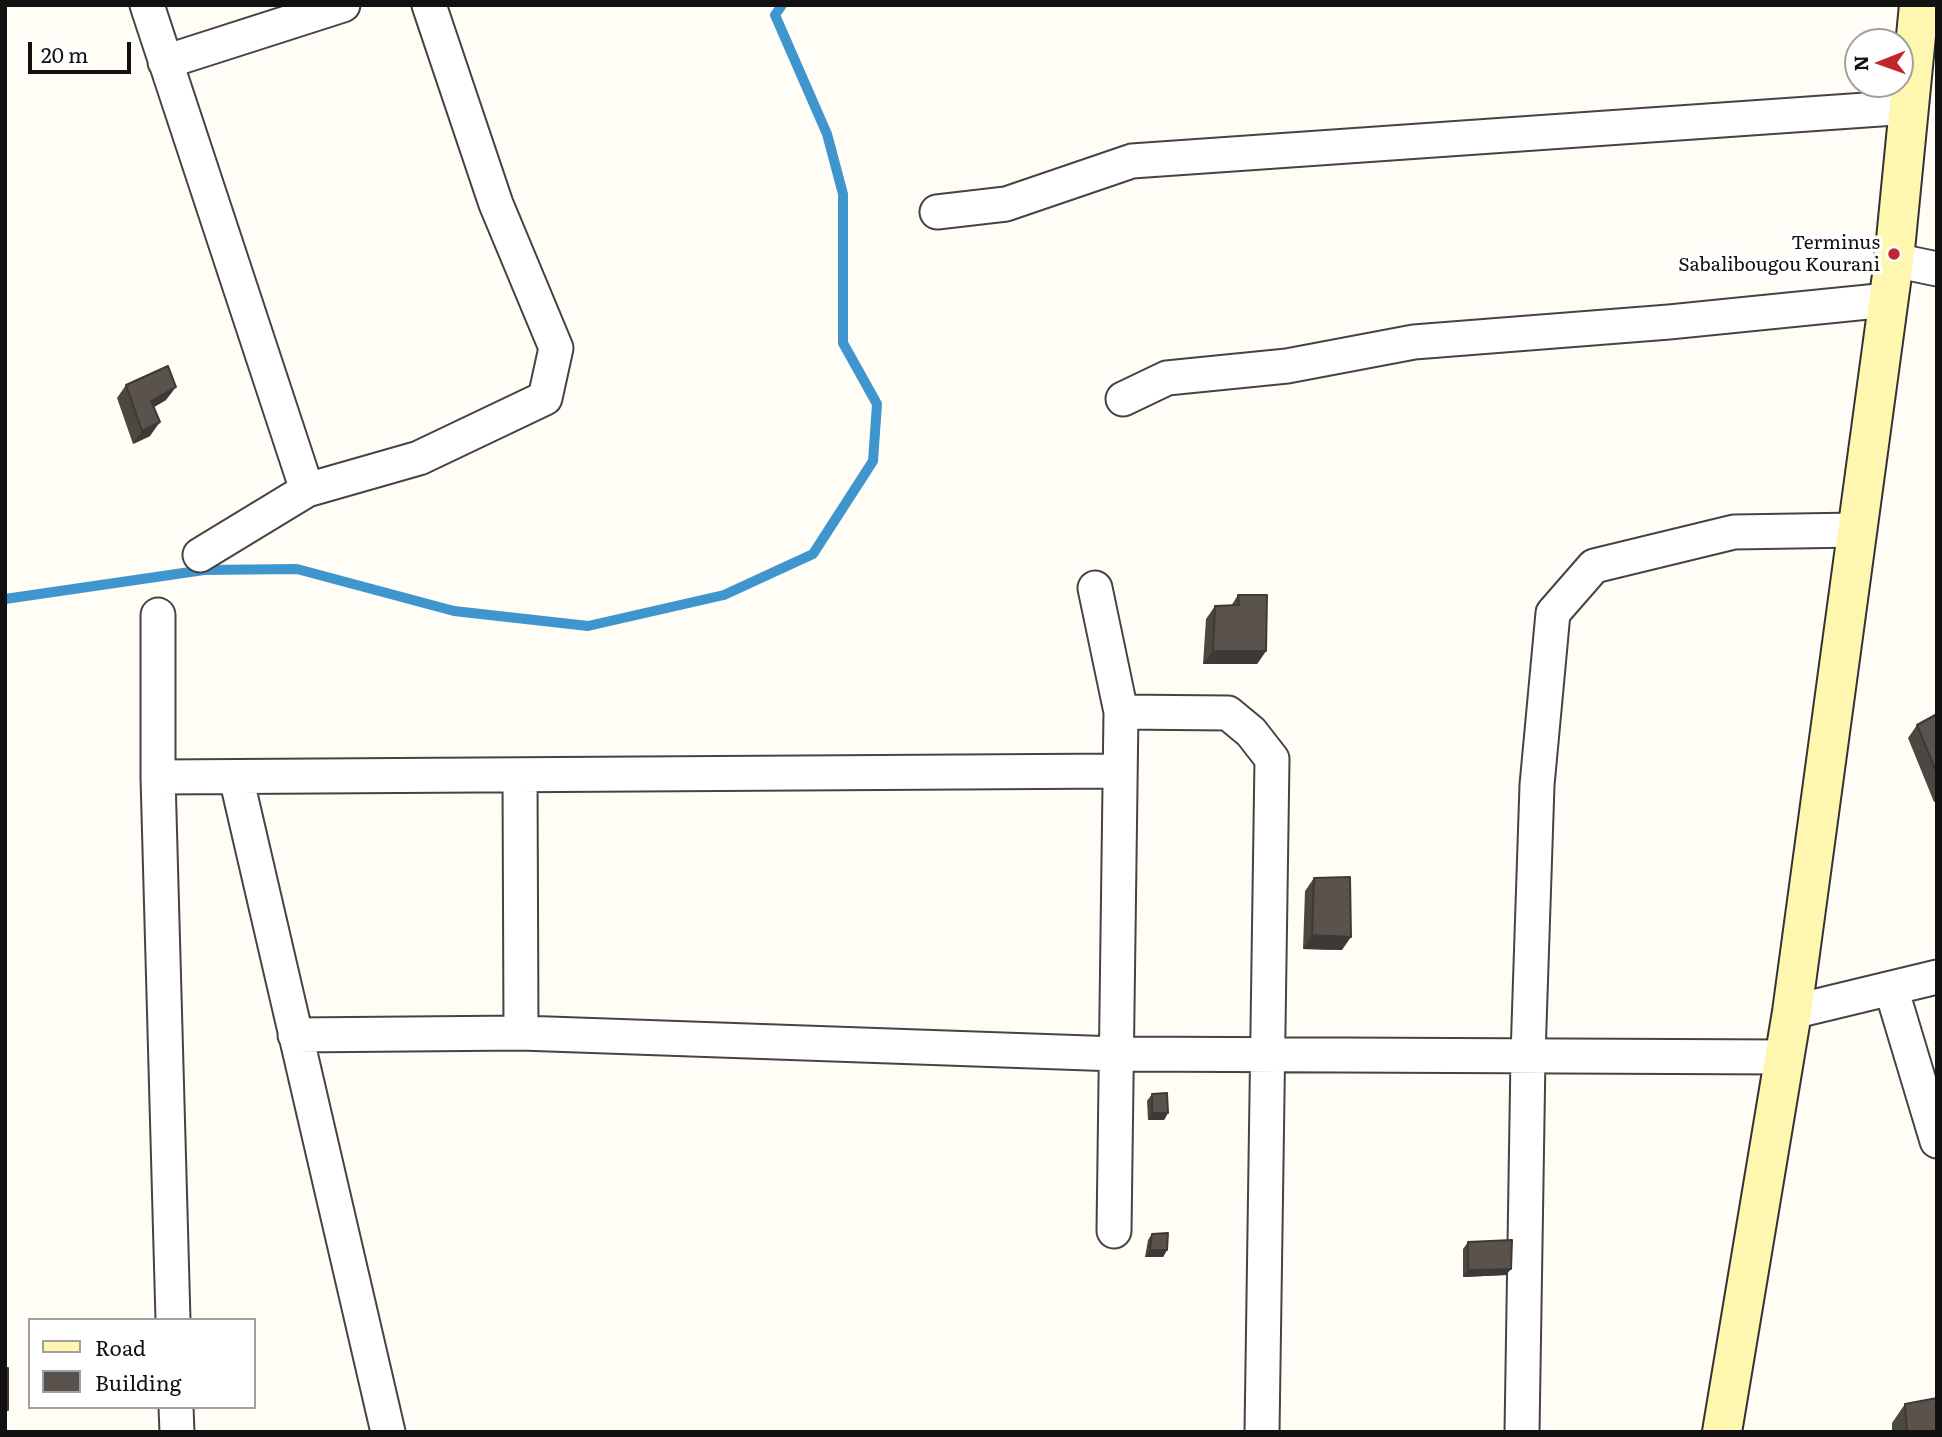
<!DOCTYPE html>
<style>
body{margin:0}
#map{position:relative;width:1942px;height:1437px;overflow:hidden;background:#fffdf5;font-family:Literata,serif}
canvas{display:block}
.frame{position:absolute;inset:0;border:7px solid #111;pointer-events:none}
.legend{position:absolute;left:28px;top:1318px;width:228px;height:91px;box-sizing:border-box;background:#fff;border:2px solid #a0a0a0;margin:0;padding:9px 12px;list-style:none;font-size:21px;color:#111}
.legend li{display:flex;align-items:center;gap:14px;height:35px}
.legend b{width:35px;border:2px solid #a0a0a0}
.north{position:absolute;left:1844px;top:28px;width:70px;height:70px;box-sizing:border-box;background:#fff;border:2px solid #a0a0a0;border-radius:50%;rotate:269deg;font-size:19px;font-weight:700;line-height:28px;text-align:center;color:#111}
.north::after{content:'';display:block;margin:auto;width:24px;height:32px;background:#c4262e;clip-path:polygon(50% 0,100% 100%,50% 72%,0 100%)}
.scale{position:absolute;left:28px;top:42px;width:103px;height:32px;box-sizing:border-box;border:4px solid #111;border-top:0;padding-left:9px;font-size:21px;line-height:24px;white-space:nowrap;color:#111;-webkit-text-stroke:5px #fff;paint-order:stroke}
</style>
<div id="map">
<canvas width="1942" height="1437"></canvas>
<div class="frame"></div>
<ul class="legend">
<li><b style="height:9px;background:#fff6b0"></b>Road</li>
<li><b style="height:19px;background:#5a524d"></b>Building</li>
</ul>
<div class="north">N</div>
<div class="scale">20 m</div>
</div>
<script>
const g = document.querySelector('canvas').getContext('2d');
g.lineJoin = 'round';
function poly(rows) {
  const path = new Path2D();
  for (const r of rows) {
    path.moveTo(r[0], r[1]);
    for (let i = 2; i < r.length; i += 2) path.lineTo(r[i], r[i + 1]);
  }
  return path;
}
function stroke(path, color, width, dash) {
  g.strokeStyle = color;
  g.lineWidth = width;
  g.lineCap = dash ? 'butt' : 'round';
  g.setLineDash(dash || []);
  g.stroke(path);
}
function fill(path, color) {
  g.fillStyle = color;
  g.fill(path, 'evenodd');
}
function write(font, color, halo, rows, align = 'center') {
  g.font = font + ' Literata,serif';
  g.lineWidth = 7;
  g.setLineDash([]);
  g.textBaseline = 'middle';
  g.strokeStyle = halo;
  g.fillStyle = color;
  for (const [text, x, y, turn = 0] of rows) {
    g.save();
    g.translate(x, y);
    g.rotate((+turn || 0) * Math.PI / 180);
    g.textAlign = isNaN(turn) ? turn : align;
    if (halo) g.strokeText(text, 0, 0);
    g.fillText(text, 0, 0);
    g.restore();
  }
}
const stream = poly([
 [5,599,204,570,297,569,454,611,588,626,724,595,813,554,873,461,877,404,843,343,843,194,827,134,775,15,782,5]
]);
const street = poly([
 [147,5,307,490,419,458,545,398,556,348,496,204,429,5],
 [165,62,343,5],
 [937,212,1006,204,1132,161,1909,107],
 [1894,260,1937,269],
 [1123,399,1167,378,1287,366,1414,342,1669,322,1888,300],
 [200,555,307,490],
 [1095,588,1121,712,1114,1231],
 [158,615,158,777,173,1320],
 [1121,712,1228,713,1251,732,1272,759,1262,1432],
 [520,775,521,1033],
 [158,777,1120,771],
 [236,777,388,1432],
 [1891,988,1937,1141],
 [1792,1012,1937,977],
 [295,1035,521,1033,1117,1054,1785,1057],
 [176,1407,177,1432],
 [1522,1432,1528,1056,1537,785,1553,613,1594,566,1734,532,1857,530]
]);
const secondary = poly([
 [1722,1432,1792,1012,1894,260,1919,5]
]);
const wall = poly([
 [126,385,166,400,154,407,150,436,133,444,117,398],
 [1238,595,1266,651,1257,664,1203,664,1206,619,1215,606,1231,606],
 [1937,714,1937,801,1934,802,1908,738,1917,725],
 [1314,878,1342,950,1303,949,1305,891],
 [1152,1094,1168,1113,1164,1120,1148,1120,1147,1101],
 [1152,1234,1167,1250,1163,1257,1145,1257,1148,1240],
 [1468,1242,1506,1275,1463,1277,1463,1249],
 [1905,1404,1937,1432,1892,1432,1892,1423]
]);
const shadedWall = poly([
 [176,387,166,400,142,414,151,401],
 [160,422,150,436,133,444,142,431],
 [1213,651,1266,651,1257,664,1203,664],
 [1312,935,1351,937,1342,950,1303,949],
 [1152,1113,1168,1113,1164,1120,1148,1120],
 [1150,1250,1167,1250,1163,1257,1145,1257],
 [1511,1269,1506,1275,1463,1277,1468,1270]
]);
const building = poly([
 [168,366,176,387,151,401,160,422,142,431,126,385,168,366],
 [1238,595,1267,595,1266,651,1213,651,1215,606,1239,605,1238,595],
 [1937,714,1937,774,1917,725,1937,714],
 [1350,877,1351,937,1312,935,1314,878,1350,877],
 [1167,1093,1168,1113,1152,1113,1152,1094,1167,1093],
 [1168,1233,1167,1250,1150,1250,1152,1234,1168,1233],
 [1512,1240,1511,1269,1468,1270,1468,1242,1512,1240],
 [5,1368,8,1368,8,1410,5,1410,5,1368],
 [1937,1398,1937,1432,1907,1432,1905,1404,1937,1398]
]);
const markers = [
 [1894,254,7,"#c4262e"]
];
const poiNames = [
 ["Terminus",1880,243],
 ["Sabalibougou Kourani",1880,265]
];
stroke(stream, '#3f96cf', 10);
stroke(street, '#444', 37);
stroke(secondary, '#333', 42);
stroke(street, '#fff', 33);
stroke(secondary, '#fff6b0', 38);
fill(wall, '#4d4742');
fill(shadedWall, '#3f3936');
fill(building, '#5a524d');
stroke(building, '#3f3936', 2);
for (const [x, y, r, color] of markers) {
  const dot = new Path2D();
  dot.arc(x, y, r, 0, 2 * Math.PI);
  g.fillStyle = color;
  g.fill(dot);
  stroke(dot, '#fff', 2.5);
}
write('19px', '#111', '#fff', poiNames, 'right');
</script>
